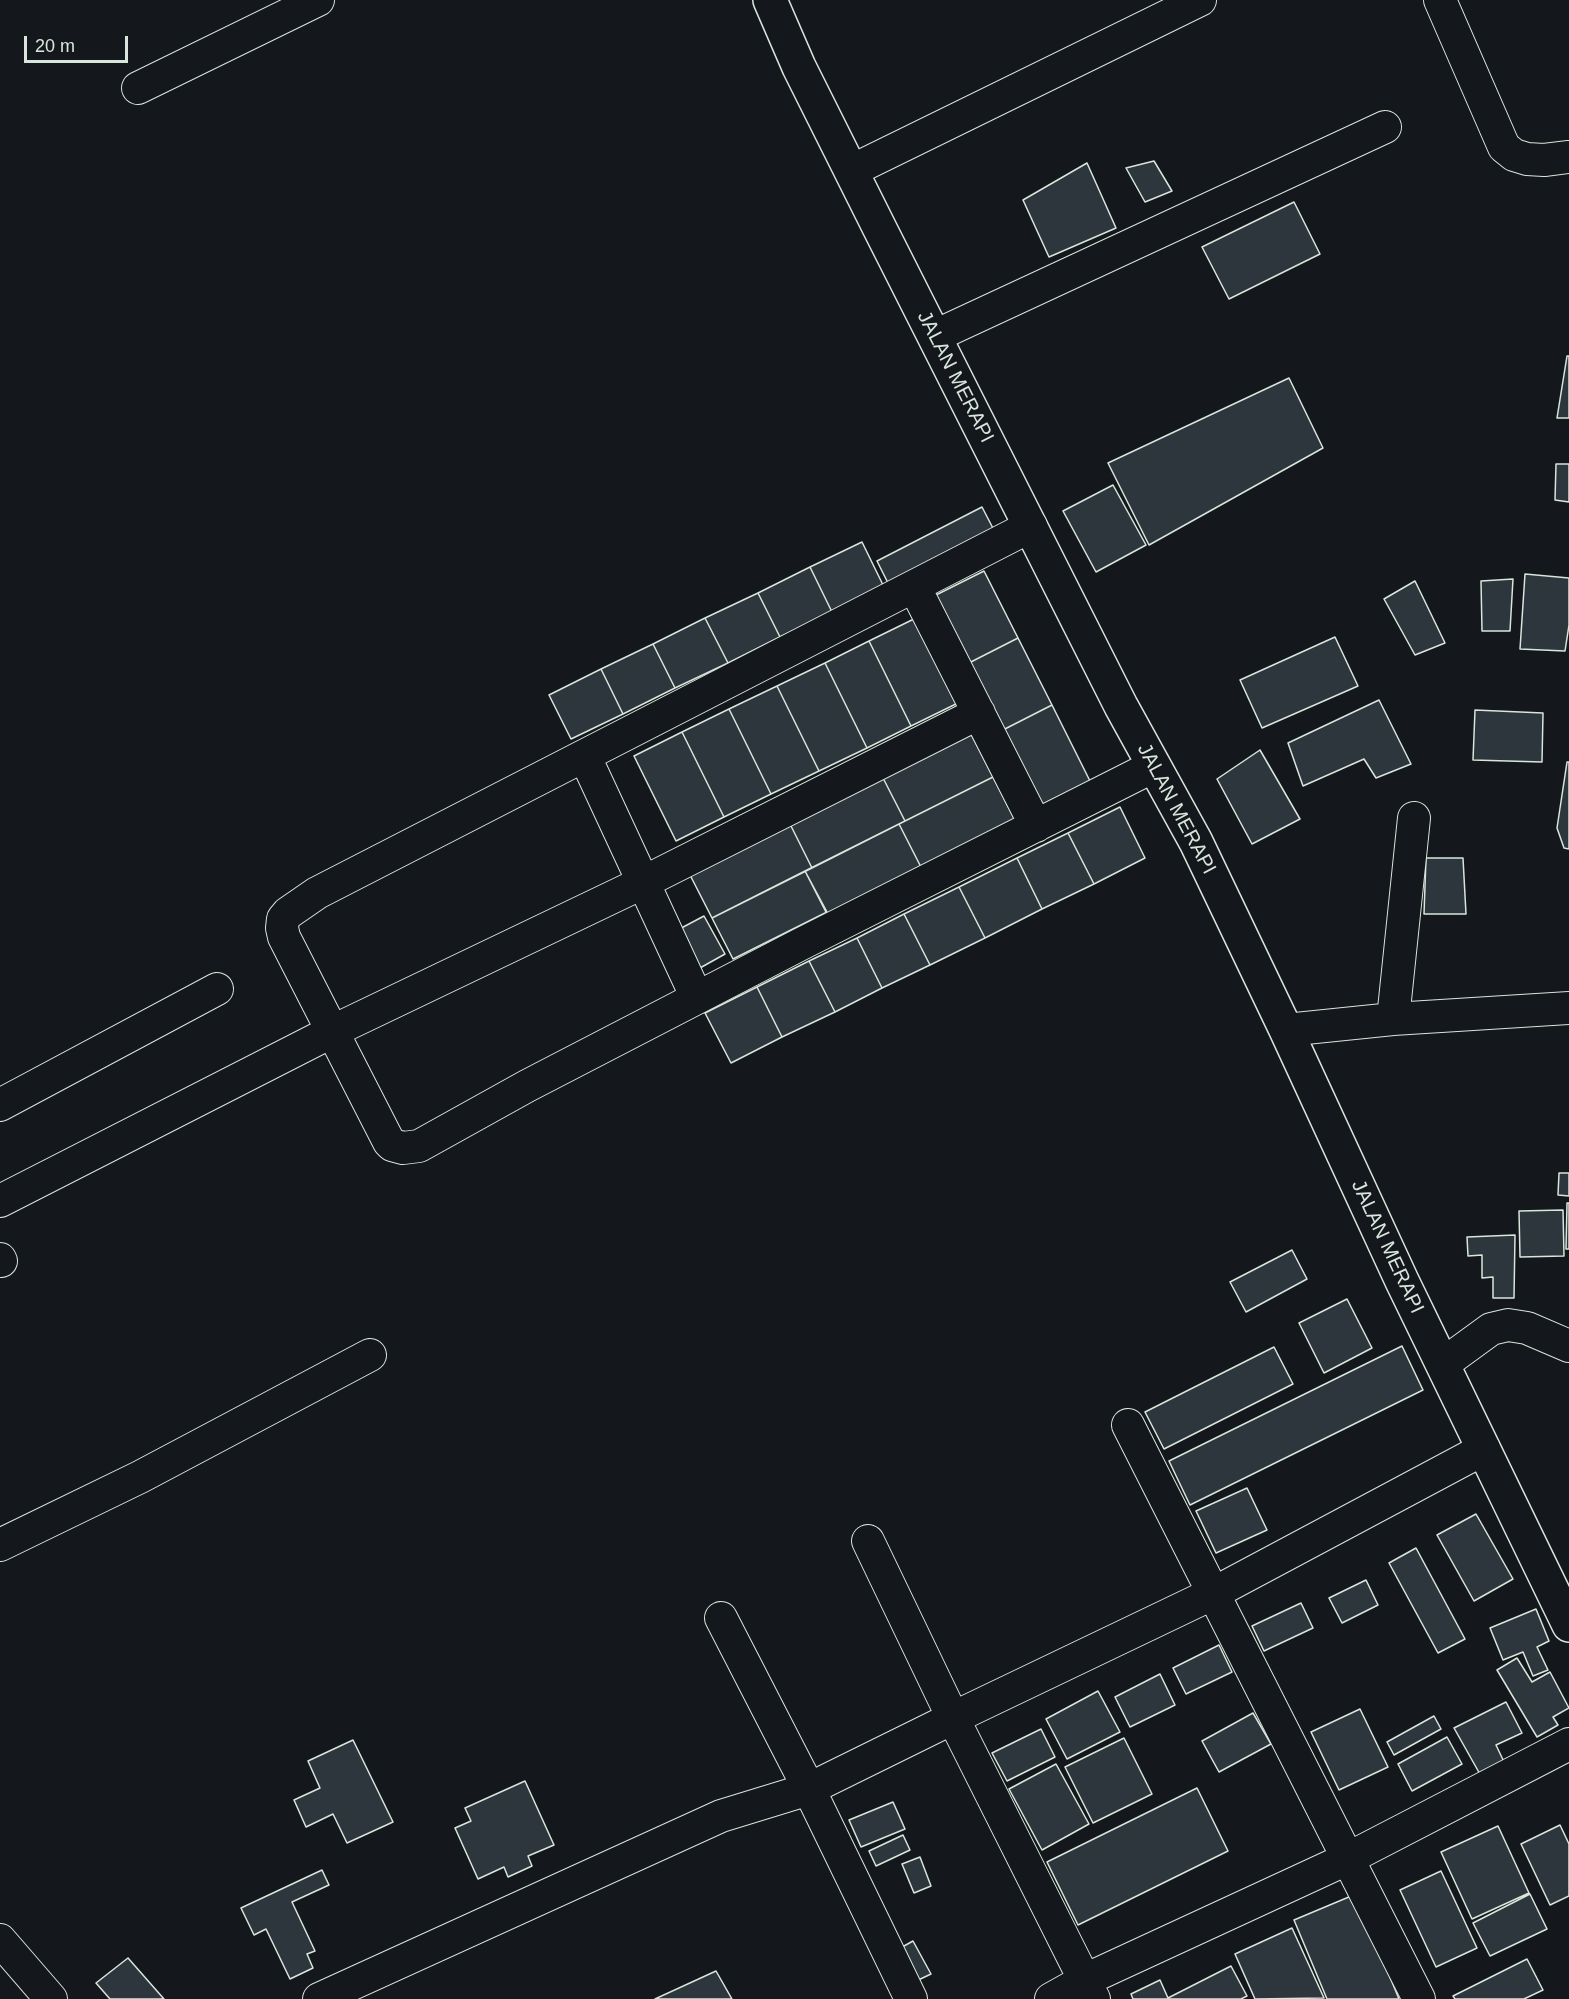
<!DOCTYPE html>
<style>
body{margin:0}
#map{position:relative;width:1569px;height:1999px;overflow:hidden;background:#14181c;font-family:Arial,sans-serif}
canvas{display:block}
.scale{position:absolute;left:24px;top:36px;width:104px;height:27px;box-sizing:border-box;border:3px solid #d8e6dc;border-top:0;padding-left:8px;font-size:18px;line-height:21px;white-space:nowrap;color:#d8e6dc;-webkit-text-stroke:4px #14181c;paint-order:stroke}
</style>
<div id="map">
<canvas width="1569" height="1999"></canvas>
<div class="scale">20 m</div>
</div>
<script>
const g = document.querySelector('canvas').getContext('2d');
g.lineJoin = 'round';
function fill(path, color) {
  g.fillStyle = color;
  g.fill(path, 'evenodd');
}
function poly(rows) {
  const path = new Path2D();
  for (const r of rows) {
    path.moveTo(r[0], r[1]);
    for (let i = 2; i < r.length; i += 2) path.lineTo(r[i], r[i + 1]);
  }
  return path;
}
function stroke(path, color, width, dash) {
  g.strokeStyle = color;
  g.lineWidth = width;
  g.lineCap = dash ? 'butt' : 'round';
  g.setLineDash(dash || []);
  g.stroke(path);
}
function write(font, color, halo, rows, align = 'center') {
  g.font = font + ' Arial,sans-serif';
  g.lineWidth = 4.5;
  g.setLineDash([]);
  g.textBaseline = 'middle';
  g.strokeStyle = halo;
  g.fillStyle = color;
  for (const [text, x, y, turn = 0] of rows) {
    g.save();
    g.translate(x, y);
    g.rotate((+turn || 0) * Math.PI / 180);
    g.textAlign = isNaN(turn) ? turn : align;
    if (halo) g.strokeText(text, 0, 0);
    g.fillText(text, 0, 0);
    g.restore();
  }
}
const building = poly([
 [1154,161,1172,191,1145,202,1126,168,1154,161],
 [1087,163,1116,228,1049,257,1023,200,1087,163],
 [1294,202,1320,254,1229,299,1202,247,1294,202],
 [1567,356,1569,356,1569,418,1557,418,1567,356],
 [1289,378,1323,448,1149,545,1108,463,1289,378],
 [1556,464,1569,464,1569,502,1555,500,1556,464],
 [1113,485,1146,545,1096,572,1063,511,1113,485],
 [982,507,997,536,891,589,877,561,982,507],
 [862,542,884,587,832,612,810,567,862,542],
 [810,567,832,612,780,637,758,593,810,567],
 [984,571,1018,638,963,666,928,599,984,571],
 [1525,574,1569,578,1569,625,1565,651,1520,649,1525,574],
 [1513,579,1510,631,1482,631,1481,581,1513,579],
 [1415,581,1445,643,1415,655,1384,599,1415,581],
 [758,593,780,637,728,663,705,618,758,593],
 [920,616,962,701,911,726,869,641,920,616],
 [705,618,728,663,675,688,653,644,705,618],
 [1335,637,1358,686,1262,728,1240,680,1335,637],
 [1018,638,1052,705,997,733,963,666,1018,638],
 [869,641,911,726,867,748,825,663,869,641],
 [653,644,675,688,623,714,601,669,653,644],
 [825,663,867,748,819,771,777,686,825,663],
 [601,669,623,714,571,739,549,695,601,669],
 [777,686,819,771,771,794,729,709,777,686],
 [1379,700,1411,764,1376,778,1364,759,1303,786,1288,743,1379,700],
 [1052,705,1095,791,1040,818,997,733,1052,705],
 [729,709,771,794,724,817,682,732,729,709],
 [1475,710,1543,713,1542,762,1473,760,1475,710],
 [682,732,724,817,676,841,634,756,682,732],
 [970,732,993,777,905,821,882,776,970,732],
 [1260,750,1300,819,1252,844,1217,779,1260,750],
 [1567,762,1569,762,1569,849,1564,848,1557,828,1567,762],
 [882,776,905,821,812,868,789,822,882,776],
 [993,777,1018,826,924,873,899,824,993,777],
 [1120,807,1145,858,1094,884,1068,833,1120,807],
 [789,822,812,868,712,918,689,873,789,822],
 [899,824,924,873,830,920,805,871,899,824],
 [1068,833,1094,884,1042,909,1017,858,1068,833],
 [1017,858,1042,909,985,938,959,887,1017,858],
 [1426,858,1463,858,1466,914,1424,914,1426,858],
 [805,871,827,912,733,959,712,918,805,871],
 [959,887,985,938,930,965,904,914,959,887],
 [904,914,930,965,882,988,857,938,904,914],
 [704,916,725,954,691,973,670,934,704,916],
 [857,938,882,988,835,1012,809,961,857,938],
 [809,961,835,1012,782,1037,757,987,809,961],
 [757,987,782,1037,731,1063,705,1013,757,987],
 [1559,1173,1569,1173,1569,1196,1558,1195,1559,1173],
 [1567,1203,1569,1203,1569,1249,1566,1249,1567,1203],
 [1563,1210,1564,1256,1520,1257,1519,1211,1563,1210],
 [1515,1235,1514,1298,1493,1298,1493,1277,1482,1278,1482,1255,1468,1256,1467,1237,1515,1235],
 [1292,1250,1307,1279,1246,1312,1230,1282,1292,1250],
 [1347,1299,1372,1348,1324,1373,1299,1323,1347,1299],
 [1402,1346,1423,1390,1190,1505,1169,1461,1402,1346],
 [1274,1347,1293,1384,1164,1449,1145,1412,1274,1347],
 [1247,1488,1267,1530,1216,1553,1196,1511,1247,1488],
 [1476,1514,1513,1579,1474,1601,1437,1535,1476,1514],
 [1416,1548,1465,1639,1438,1653,1389,1563,1416,1548],
 [1366,1580,1378,1605,1342,1623,1329,1598,1366,1580],
 [1301,1603,1313,1628,1264,1651,1252,1626,1301,1603],
 [1536,1609,1549,1641,1537,1647,1548,1670,1533,1676,1523,1652,1503,1660,1490,1628,1536,1609],
 [1219,1645,1232,1672,1186,1694,1173,1668,1219,1645],
 [1517,1658,1532,1682,1550,1672,1569,1708,1553,1717,1558,1725,1537,1737,1497,1670,1517,1658],
 [1160,1674,1175,1705,1130,1727,1115,1697,1160,1674],
 [1098,1691,1120,1732,1067,1759,1046,1719,1098,1691],
 [1506,1702,1522,1733,1496,1745,1505,1764,1481,1776,1454,1728,1506,1702],
 [1360,1709,1388,1767,1339,1790,1311,1732,1360,1709],
 [1253,1713,1271,1744,1219,1772,1202,1741,1253,1713],
 [1434,1716,1441,1729,1394,1755,1387,1742,1434,1716],
 [1041,1729,1055,1757,1007,1781,992,1753,1041,1729],
 [1447,1737,1462,1764,1412,1791,1398,1764,1447,1737],
 [1124,1738,1152,1794,1093,1823,1065,1767,1124,1738],
 [353,1740,393,1822,347,1843,333,1814,306,1827,294,1800,320,1788,308,1761,353,1740],
 [1056,1764,1089,1824,1042,1850,1009,1789,1056,1764],
 [525,1781,554,1845,528,1856,532,1866,508,1877,504,1867,478,1879,455,1828,471,1821,465,1808,525,1781],
 [1197,1788,1228,1851,1078,1925,1047,1862,1197,1788],
 [893,1802,905,1829,861,1847,849,1820,893,1802],
 [1560,1825,1569,1844,1569,1896,1550,1905,1521,1844,1560,1825],
 [1498,1826,1529,1893,1472,1919,1441,1852,1498,1826],
 [903,1835,910,1850,876,1866,869,1851,903,1835],
 [920,1857,931,1886,914,1893,902,1864,920,1857],
 [322,1870,329,1885,292,1902,315,1951,307,1954,313,1968,290,1979,266,1929,254,1935,241,1908,322,1870],
 [1441,1871,1477,1948,1436,1967,1400,1890,1441,1871],
 [1356,1894,1399,1999,1327,1999,1294,1920,1356,1894],
 [1530,1894,1547,1929,1490,1956,1473,1923,1530,1894],
 [1292,1928,1324,1998,1255,1999,1235,1954,1292,1928],
 [913,1941,931,1974,912,1983,895,1951,913,1941],
 [128,1958,164,1999,110,1999,96,1983,128,1958],
 [1527,1959,1543,1990,1524,1999,1455,1999,1453,1996,1527,1959],
 [1231,1966,1247,1996,1241,1999,1133,1999,1131,1994,1160,1980,1168,1998,1231,1966],
 [716,1971,732,1999,655,1999,716,1971]
]);
const street = poly([
 [1440,0,1504,147,1514,155,1527,159,1544,160,1569,157],
 [138,88,318,0],
 [851,171,1200,0],
 [935,336,1385,127],
 [1031,526,317,893,288,913,283,919,282,928,284,937,389,1142,392,1145,403,1148,419,1146,527,1086,801,944,1154,766],
 [915,588,1036,826],
 [585,757,697,998],
 [1393,1019,1414,818],
 [1286,1030,1393,1019,1569,1008],
 [0,1105,217,989],
 [0,1201,333,1031,642,883,979,713],
 [0,1259,1,1261],
 [1443,1364,1491,1329,1508,1325,1527,1328,1569,1346],
 [1128,1425,1419,1999],
 [868,1541,953,1718,1214,1593,1484,1449],
 [0,1545,140,1477,370,1355],
 [721,1618,809,1789,911,1999],
 [0,1940,51,1999],
 [319,1999,721,1816,809,1789,953,1718,1094,1999],
 [1051,1999,1085,1980,1349,1858,1569,1744]
]);
const secondary = poly([
 [770,0,799,67,880,229,1121,706,1196,842,1286,1030,1402,1281,1569,1625]
]);
const streetNames = [
 ["JALAN MERAPI",955,377,63],
 ["JALAN MERAPI",1176,809,62],
 ["JALAN MERAPI",1387,1247,65]
];
fill(building, '#2c363c');
stroke(building, '#d8e6dc', 1.5);
stroke(street, '#d8e6dc', 34);
stroke(secondary, '#d8e6dc', 36);
stroke(street, '#14181c', 32);
stroke(secondary, '#14181c', 33);
write('20px', '#d8e6dc', '#14181c', streetNames);
</script>
